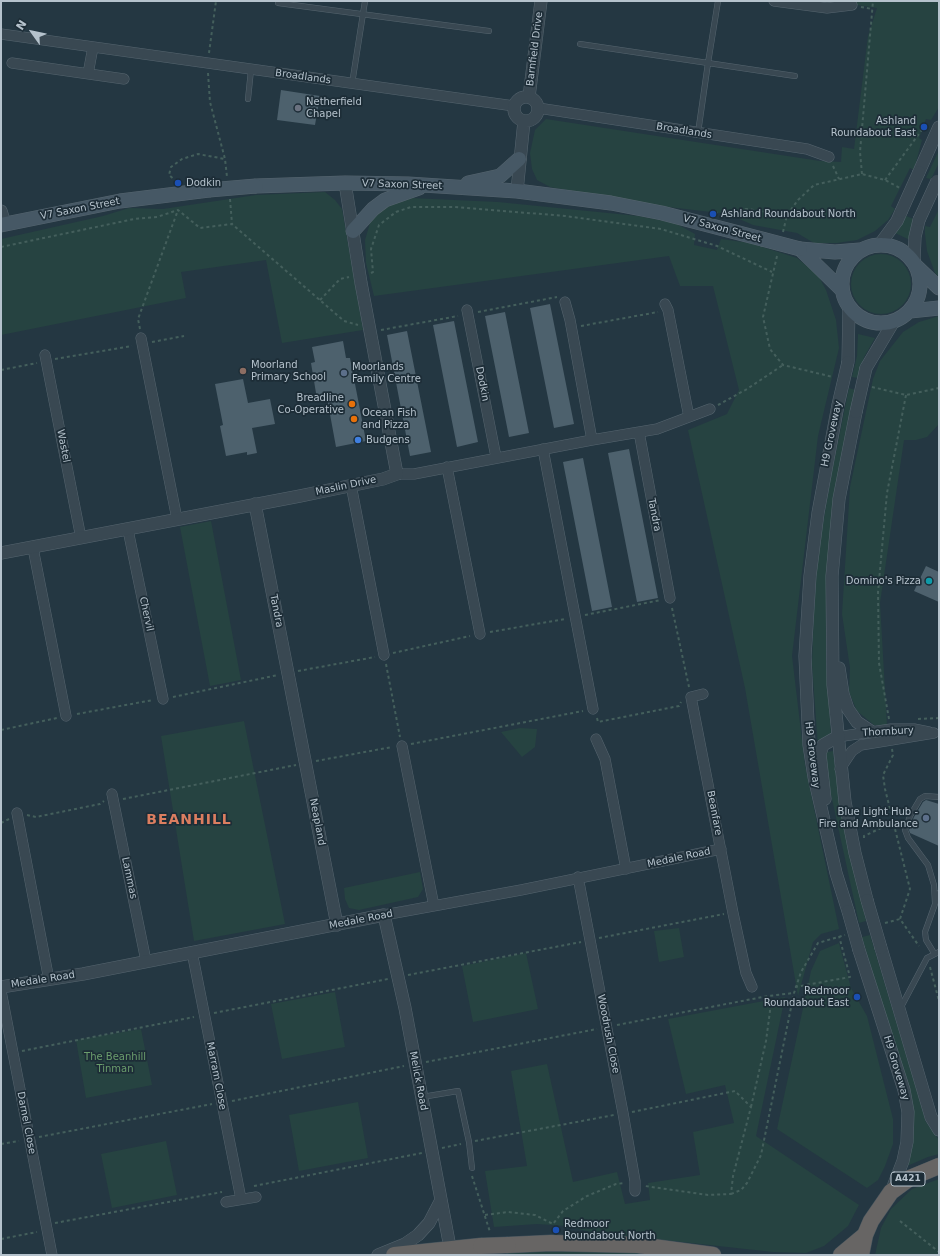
<!DOCTYPE html>
<style>
body{margin:0}
#map{position:relative;width:940px;height:1256px;overflow:hidden;background:#243742;font-family:"DejaVu Sans",sans-serif}
canvas{display:block}
.frame{position:absolute;inset:0;border:2px solid #b5c2cc;pointer-events:none}
.north{position:absolute;left:12px;top:12px;width:40px;height:40px;-webkit-text-stroke:3px #1d2d37;paint-order:stroke;rotate:303deg;font-size:11px;font-weight:700;line-height:16px;text-align:center;color:#b5c2cc}
.north::after{content:'';display:block;margin:auto;width:14px;height:18px;background:#b5c2cc;clip-path:polygon(50% 0,100% 100%,50% 72%,0 100%)}
</style>
<div id="map">
<canvas width="940" height="1256"></canvas>
<div class="frame"></div>
<div class="north">N</div>
</div>
<script>
const g = document.querySelector('canvas').getContext('2d');
g.lineJoin = 'round';
function fill(path, color) {
  g.fillStyle = color;
  g.fill(path, 'evenodd');
}
function poly(rows) {
  const path = new Path2D();
  for (const r of rows) {
    if (r.length === 3) {
      path.moveTo(r[0] + r[2], r[1]);
      path.arc(r[0], r[1], r[2], 0, 2 * Math.PI);
      continue;
    }
    path.moveTo(r[0], r[1]);
    for (let i = 2; i < r.length; i += 2) path.lineTo(r[i], r[i + 1]);
  }
  return path;
}
function stroke(path, color, width, dash) {
  g.strokeStyle = color;
  g.lineWidth = width;
  g.lineCap = dash ? 'butt' : 'round';
  g.setLineDash(dash || []);
  g.stroke(path);
}
function write(font, color, halo, rows, align = 'center') {
  g.font = font + ' "DejaVu Sans",sans-serif';
  g.lineWidth = 3.5;
  g.setLineDash([]);
  g.textBaseline = 'middle';
  g.strokeStyle = halo;
  g.fillStyle = color;
  for (const [text, x, y, turn = 0] of rows) {
    g.save();
    g.translate(x, y);
    g.rotate((+turn || 0) * Math.PI / 180);
    g.textAlign = isNaN(turn) ? turn : align;
    if (halo) g.strokeText(text, 0, 0);
    g.fillText(text, 0, 0);
    g.restore();
  }
}
const green = poly([
 [830,1,939,1,939,107,931,120,926,119,919,138,922,140,914,170,910,168,891,206,895,209,888,220,875,231,857,240,837,243,814,243,797,233,753,225,728,214,660,206,550,187,537,180,532,169,530,153,535,130,546,119,820,161,841,162,842,147,854,149,868,36,877,8],
 [939,150,939,163,931,179,926,178],
 [325,192,335,200,342,209,363,330,282,343,266,260,181,272,186,298,1,335,1,239,103,216,129,208,163,209,256,195],
 [411,198,498,202,638,216,675,223,695,234,694,245,717,250,721,239,750,243,797,258,818,275,826,290,836,320,839,348,818,436,792,656,805,765,839,929,821,934,813,942,798,996,745,688,688,430,727,414,739,390,713,286,680,286,669,256,374,296,366,263,365,240,370,223,376,213,389,203],
 [939,209,939,277,935,273,927,251,925,234,925,226,930,227],
 [906,216,914,219,910,240,895,233],
 [881,284,30],
 [939,316,939,424,927,437,916,440,904,440,880,603,887,725,874,725,857,711,849,692,850,668,842,614,850,487,873,379,880,361,903,332,919,322],
 [858,334,875,338,864,357,858,378,852,377,857,356],
 [849,388,855,390,826,593,826,660,831,734,818,747,812,664,814,611,818,554,831,477],
 [211,521,241,680,210,686,180,527],
 [244,721,285,924,194,941,161,736],
 [520,728,537,729,535,747,522,757,501,732],
 [833,751,841,811,866,921,859,923,827,776,826,755,827,752],
 [420,872,423,889,418,897,359,910,349,908,345,899,344,888],
 [679,928,684,957,659,962,654,931],
 [870,935,922,1108,926,1122,939,1140,939,1154,928,1157,907,1166,899,1060,862,937],
 [839,943,851,988,867,1016,893,1119,893,1144,885,1166,878,1180,867,1188,777,1129,811,971,820,951],
 [526,953,538,1009,473,1022,462,966],
 [335,992,345,1047,282,1059,271,1004],
 [785,997,756,1136,859,1205,848,1226,824,1246,806,1253,773,1252,591,1232,566,1226,537,1224,494,1227,485,1171,527,1166,511,1071,547,1064,573,1182,617,1172,625,1204,650,1200,648,1183,700,1175,693,1132,734,1123,725,1085,686,1094,668,1019],
 [141,1029,152,1085,86,1098,76,1040],
 [358,1102,368,1158,299,1171,289,1115],
 [166,1141,177,1195,112,1208,101,1154],
 [939,1179,939,1255,875,1255,881,1228,891,1209,912,1189],
 [541,1247,685,1255,506,1255,506,1251]
]);
const building = poly([
 [281,90,320,96,315,125,277,120],
 [550,304,574,424,554,428,530,308],
 [505,312,529,433,509,437,485,316],
 [454,321,478,442,457,447,433,325],
 [407,331,431,452,410,456,387,335],
 [343,341,346,358,350,358,366,441,336,447,327,398,317,399,311,363,315,362,312,347],
 [243,379,248,403,270,399,275,424,252,428,257,453,247,455,247,452,226,456,220,426,223,425,215,384],
 [629,449,658,598,637,602,608,453],
 [583,458,612,607,592,611,563,462],
 [926,566,939,572,939,602,914,591],
 [926,800,939,804,939,846,910,833,909,830,914,817,923,802]
]);
const path = poly([
 [861,7,872,9],
 [209,53,216,1],
 [208,73,210,102,225,159,227,177],
 [833,166,839,179],
 [862,174,860,152,873,1],
 [885,180,924,127],
 [177,182,169,175,171,167,182,159,198,154,225,159],
 [230,199,232,224],
 [715,213,747,209,787,215],
 [783,232,787,215,798,200,814,185,862,174,885,180,900,188],
 [1,247,134,219,157,217,178,210,200,228,232,224,344,321,358,325],
 [777,256,763,317,770,349,783,365,833,377],
 [371,273,373,272,371,249,379,225,396,212,411,207,455,207,565,216,661,229,717,246,772,272],
 [320,300,340,279,349,277],
 [478,312,557,297],
 [581,326,658,312],
 [140,329,138,319,178,210],
 [381,330,458,316],
 [152,342,184,336],
 [55,359,132,346],
 [1,370,37,363],
 [872,387,906,395,939,388],
 [718,405,747,389,783,365],
 [672,608,689,687],
 [585,615,661,600],
 [490,632,565,619],
 [393,653,470,636],
 [386,664,400,737],
 [298,671,375,657],
 [173,697,278,675],
 [77,714,153,700],
 [597,718,598,722,679,706,681,702],
 [889,719,879,663,878,592,887,493,906,395],
 [918,719,939,718],
 [1,730,57,718],
 [411,744,583,711],
 [892,749,893,755,883,775,885,789,910,889,900,919,919,946],
 [316,761,392,747],
 [123,799,296,765],
 [27,815,36,817,100,804,104,801],
 [1,823,9,819],
 [864,838,864,836,894,822],
 [885,923,900,919],
 [599,938,724,914],
 [930,967,939,1001],
 [408,975,581,942],
 [795,987,850,977,839,936],
 [214,1013,388,979],
 [617,1025,768,996,794,993],
 [22,1051,194,1017],
 [426,1062,597,1029],
 [232,1101,404,1066],
 [751,1107,766,1041,770,1011,768,996],
 [632,1112,735,1091,751,1107,733,1176,731,1194,708,1195,645,1186],
 [39,1137,212,1104],
 [475,1141,614,1115],
 [1,1144,19,1141],
 [442,1148,461,1144],
 [472,1176,490,1232],
 [254,1186,422,1153],
 [731,1194,741,1190,747,1183,761,1155,794,993,801,972,818,943,845,935],
 [485,1215,508,1212,535,1215,553,1224,563,1211,587,1196,616,1184,625,1183],
 [900,1221,939,1252],
 [55,1223,222,1192],
 [1,1239,37,1232]
]);
const service = poly([
 [718,1,708,63,795,76],
 [278,3,489,31],
 [580,44,708,63,698,133],
 [352,84,365,1],
 [248,99,251,70],
 [935,903,934,885,928,865,908,838,905,830,910,816,920,799,925,796,939,797],
 [934,953,926,940,925,932,939,893],
 [901,1007,927,958,939,952],
 [422,1097,458,1091,469,1142,472,1168]
]);
const minor = poly([
 [774,1,827,8,852,5],
 [1,34,514,106],
 [12,63,124,79],
 [88,74,93,47],
 [538,108,807,149,829,157],
 [565,302,570,320,592,440],
 [665,304,668,310,689,417],
 [467,310,496,457],
 [141,338,177,519],
 [45,355,81,538],
 [639,432,670,598],
 [543,449,593,709],
 [447,467,480,634],
 [397,474,414,474,592,440,657,429,710,409],
 [351,485,384,655],
 [128,530,163,699],
 [33,548,66,716],
 [703,694,691,697,733,913,746,973,752,987],
 [837,737,891,729,914,729,929,732],
 [596,739,605,759,626,869],
 [402,746,434,906],
 [840,769,852,751,861,745,934,733],
 [112,794,146,961],
 [17,813,49,980],
 [578,877,623,1113,635,1181,635,1191],
 [384,915,521,890,721,849],
 [192,952,241,1199],
 [1,991,52,1255],
 [226,1202,256,1197]
]);
const tertiary = poly([
 [526,109,12],
 [529,97,541,1],
 [919,172,939,127],
 [517,191,524,121],
 [1,211,5,224],
 [880,244,897,221,901,212],
 [914,261,915,237,919,220],
 [848,362,849,306],
 [866,368,894,321],
 [838,405,818,513,810,576,805,656,809,745,814,777,836,873,848,911],
 [856,412,839,499,832,576,833,685,845,802,855,853,867,900],
 [255,504,337,925],
 [1,553,300,496,383,479,397,474,361,283,345,183],
 [839,668,843,694,848,709,857,722,872,732],
 [825,799,820,754,823,745,837,737],
 [881,948,931,1117,939,1130],
 [859,950,904,1090,908,1112,907,1142,903,1161,891,1192],
 [1,987,83,974,384,915,405,1008,449,1242,450,1255],
 [378,1255,405,1244,418,1235,429,1223,441,1200]
]);
const secondary = poly([
 [468,183,500,176,519,159],
 [256,186,345,183,408,184,517,191,611,203,662,213,762,239],
 [1,225,120,201,209,190],
 [353,231,373,209,385,200,419,188],
 [881,284,39],
 [800,249,835,252,860,250],
 [800,249,842,290],
 [917,267,939,288],
 [910,311,939,308]
]);
const trunk = poly([
 [508,1245,551,1243,638,1245,713,1255],
 [394,1255,481,1246],
 [841,1255,865,1235],
 [861,1255,865,1235,871,1221,891,1192,910,1178,939,1166]
]);
const tertiaryBridge = poly([
 [901,212,919,172],
 [919,220,937,181],
 [838,405,848,362],
 [856,412,866,368],
 [867,900,881,948],
 [848,911,859,950]
]);
const secondaryBridge = poly([
 [209,190,256,186],
 [762,239,800,249]
]);
const trunkBridge = poly([
 [481,1246,508,1245]
]);
const markers = [
 [298,108,4,"#6b7280"],
 [924,127,4,"#1a4fb4"],
 [178,183,4,"#1a4fb4"],
 [713,214,4,"#1a4fb4"],
 [243,371,4,"#8d6e63"],
 [344,373,4,"#5c6f8a"],
 [352,404,4,"#e8710a"],
 [354,419,4,"#e8710a"],
 [358,440,4,"#3f7fe0"],
 [929,581,4,"#0f9aa8"],
 [926,818,4,"#5c6f8a"],
 [857,997,4,"#1a4fb4"],
 [556,1230,4,"#1a4fb4"]
];
const shields = [
 [908,1179,34]
];
const shieldNames = [
 ["A421",908,1179]
];
const streetNames = [
 ["Barnfield Drive",535,49,-83],
 ["Broadlands",303,77,8],
 ["Broadlands",684,131,9],
 ["V7 Saxon Street",402,185,2],
 ["V7 Saxon Street",80,209,-11],
 ["V7 Saxon Street",722,229,15],
 ["Dodkin",482,384,79],
 ["H9 Groveway",832,434,-78],
 ["Wastel",63,446,79],
 ["Maslin Drive",346,486,-12],
 ["Tandra",654,515,79],
 ["Tandra",276,611,79],
 ["Chervil",146,614,78],
 ["Thornbury",888,732,-3],
 ["H9 Groveway",812,755,83],
 ["Beanfare",714,813,79],
 ["Neapland",317,822,79],
 ["Medale Road",679,858,-12],
 ["Lammas",129,878,78],
 ["Medale Road",361,920,-11],
 ["Medale Road",43,980,-9],
 ["Woodrush Close",608,1034,79],
 ["H9 Groveway",896,1068,73],
 ["Marram Close",216,1076,79],
 ["Melick Road",418,1081,79],
 ["Darnel Close",26,1123,79]
];
const poiNames = [
 ["Netherfield",306,102],
 ["Chapel",306,114],
 ["Ashland",916,121,"right"],
 ["Roundabout East",916,133,"right"],
 ["Dodkin",186,183],
 ["Ashland Roundabout North",721,214],
 ["Moorland",251,365],
 ["Primary School",251,377],
 ["Moorlands",352,367],
 ["Family Centre",352,379],
 ["Breadline",344,398,"right"],
 ["Co-Operative",344,410,"right"],
 ["Ocean Fish",362,413],
 ["and Pizza",362,425],
 ["Budgens",366,440],
 ["Domino's Pizza",921,581,"right"],
 ["Blue Light Hub -",918,812,"right"],
 ["Fire and Ambulance",918,824,"right"],
 ["Redmoor",849,991,"right"],
 ["Roundabout East",849,1003,"right"],
 ["Redmoor",564,1224],
 ["Roundabout North",564,1236]
];
const parkNames = [
 ["The Beanhill",115,1057],
 ["Tinman",115,1069]
];
const districtNames = [
 ["BEANHILL",189,820]
];
fill(green, '#264341');
fill(building, '#4d616d');
stroke(service, '#56656f', 6);
stroke(minor, '#56656f', 11);
stroke(tertiary, '#56656f', 13);
stroke(secondary, '#56656f', 15);
stroke(trunk, '#43525c', 17);
stroke(path, '#445f5c', 2, [3, 3]);
stroke(service, '#394852', 5);
stroke(minor, '#394852', 10);
stroke(tertiary, '#394852', 12);
stroke(secondary, '#465865', 14);
stroke(trunk, '#676564', 16);
stroke(tertiaryBridge, '#56656f', 13, []);
stroke(secondaryBridge, '#56656f', 15, []);
stroke(trunkBridge, '#43525c', 17, []);
stroke(tertiaryBridge, '#394852', 12);
stroke(secondaryBridge, '#465865', 14);
stroke(trunkBridge, '#676564', 16);
for (const [x, y, r, color] of markers) {
  const dot = new Path2D();
  dot.arc(x, y, r, 0, 2 * Math.PI);
  g.fillStyle = color;
  g.fill(dot);
  stroke(dot, '#1d2d37', 1.5);
}
for (const [x, y, w] of shields) {
  const box = new Path2D();
  box.roundRect(x - w / 2, y - 7, w, 14, 3);
  g.fillStyle = '#1d2d37';
  g.fill(box);
  stroke(box, '#b5c2cc', 1);
}
write('bold 9px', '#b5c2cc', null, shieldNames);
write('10px', '#b5c2cc', '#1d2d37', streetNames);
write('10px', '#b5c2cc', '#1d2d37', poiNames, 'left');
write('10px', '#6b9e6d', '#1d2d37', parkNames);
g.letterSpacing = '1px';
write('bold 14px', '#dc7e60', '#1d2d37', districtNames);
g.letterSpacing = '0px';
</script>
